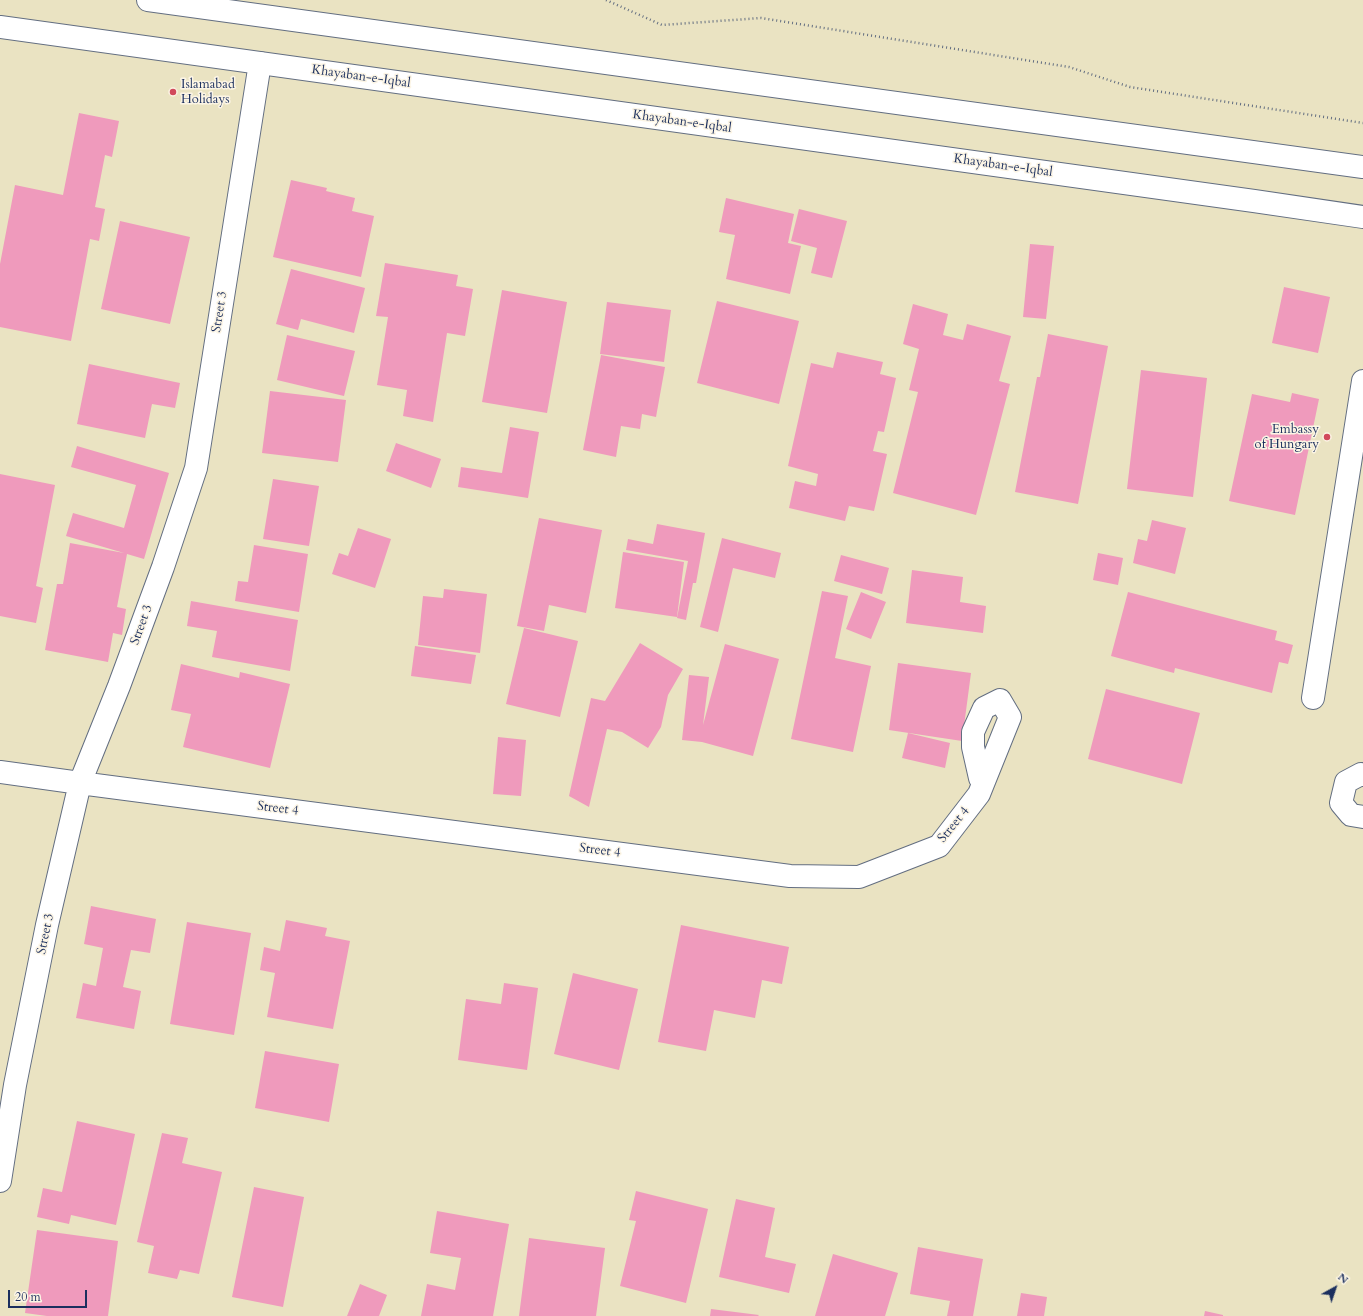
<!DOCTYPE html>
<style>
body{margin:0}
#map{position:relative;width:1363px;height:1316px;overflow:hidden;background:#eae3c2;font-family:Cardo,serif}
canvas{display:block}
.north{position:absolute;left:1315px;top:1268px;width:40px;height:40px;-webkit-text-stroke:3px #fcf5e5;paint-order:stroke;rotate:40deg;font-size:11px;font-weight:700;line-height:16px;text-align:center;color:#1b2f5e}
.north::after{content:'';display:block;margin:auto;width:14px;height:18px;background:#1b2f5e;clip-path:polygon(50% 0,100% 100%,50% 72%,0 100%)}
.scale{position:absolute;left:8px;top:1290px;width:79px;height:18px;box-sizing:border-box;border:2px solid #1b2f5e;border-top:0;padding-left:5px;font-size:12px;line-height:14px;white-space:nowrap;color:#1b2f5e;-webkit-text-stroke:3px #fcf5e5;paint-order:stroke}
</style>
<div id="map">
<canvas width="1363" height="1316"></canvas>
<div class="north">N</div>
<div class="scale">20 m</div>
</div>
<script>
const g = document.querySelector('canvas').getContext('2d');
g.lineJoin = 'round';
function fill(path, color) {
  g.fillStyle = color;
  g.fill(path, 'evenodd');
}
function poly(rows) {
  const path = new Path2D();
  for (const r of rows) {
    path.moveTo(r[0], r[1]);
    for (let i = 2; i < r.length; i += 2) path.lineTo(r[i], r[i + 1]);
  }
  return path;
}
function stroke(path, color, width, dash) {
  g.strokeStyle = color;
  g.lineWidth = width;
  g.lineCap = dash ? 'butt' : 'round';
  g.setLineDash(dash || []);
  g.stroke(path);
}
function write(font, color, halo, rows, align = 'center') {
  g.font = font + ' Cardo,serif';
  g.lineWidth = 3;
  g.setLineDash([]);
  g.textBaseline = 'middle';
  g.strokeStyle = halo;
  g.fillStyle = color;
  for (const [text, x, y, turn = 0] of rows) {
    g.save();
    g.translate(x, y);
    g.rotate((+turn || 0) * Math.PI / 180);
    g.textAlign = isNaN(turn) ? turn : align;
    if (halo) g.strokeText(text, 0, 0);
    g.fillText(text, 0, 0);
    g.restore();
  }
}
const building = poly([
 [79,113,119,121,112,157,105,155,95,207,105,209,99,241,90,239,71,341,0,327,0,264,15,185,63,195],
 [291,180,327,188,326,191,355,198,352,211,374,216,361,277,273,257],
 [726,198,794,214,788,243,801,246,790,294,726,279,735,235,719,232],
 [799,209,847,221,832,278,811,273,817,248,791,241],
 [120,221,190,237,170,324,101,309],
 [1030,244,1054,246,1046,319,1023,317],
 [385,263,458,275,456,286,473,289,465,336,447,333,433,422,403,416,407,390,377,385,388,317,376,316],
 [291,269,365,288,354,333,301,319,298,330,276,324],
 [1284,287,1330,297,1318,353,1272,343],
 [502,290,567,302,547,413,482,402],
 [717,301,799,321,779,404,697,383],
 [607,302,671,310,664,362,600,354],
 [913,304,948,314,943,335,963,340,967,324,1011,336,999,381,1010,384,976,515,893,493,918,392,909,390,919,349,903,344],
 [1048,334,1108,346,1078,504,1015,492,1037,377,1040,377],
 [287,335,355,351,344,396,277,380],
 [837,352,883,362,880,374,896,378,884,432,878,431,873,451,887,454,874,511,849,506,845,521,789,508,795,481,816,486,818,474,788,466,811,363,833,368],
 [601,355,665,367,656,417,642,414,640,429,621,426,616,457,583,450],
 [89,364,180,383,175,408,152,404,145,438,77,424],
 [1141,370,1207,378,1193,497,1127,489],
 [270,391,346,400,338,462,262,453],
 [1292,393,1319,399,1295,515,1229,501,1252,394,1290,402],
 [510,427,539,432,528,498,458,487,461,467,502,473],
 [396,443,441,459,431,488,386,471],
 [77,446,169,473,144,559,127,554,117,607,126,609,122,635,113,633,108,662,45,650,57,584,63,584,70,543,124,553,66,536,73,513,124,528,136,485,71,467],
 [0,474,55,485,36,586,43,588,36,623,0,616],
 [273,479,319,486,309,546,263,539],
 [539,518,602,530,586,613,549,605,544,631,517,626],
 [1152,520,1186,528,1175,574,1133,563,1138,539,1147,541],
 [657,524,705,533,696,583,693,583,686,620,677,618,688,561,626,550,628,539,653,544],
 [358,528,391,539,375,588,332,574,339,553,348,556],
 [722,538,781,553,775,578,733,568,718,632,700,627],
 [254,545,308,554,299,612,235,601,238,581,248,582],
 [623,552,684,562,677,617,615,608],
 [1098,553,1123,558,1118,585,1093,580],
 [841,555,889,568,882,594,834,581],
 [912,570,963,577,960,602,986,606,983,633,906,623],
 [444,589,487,594,480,653,418,645,423,596,443,598],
 [822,591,848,596,835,658,871,666,853,752,791,739],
 [861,592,886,602,871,639,846,629],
 [1128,592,1277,631,1275,640,1293,645,1288,664,1279,662,1272,693,1175,668,1174,673,1111,656],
 [191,601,298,620,290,671,212,657,217,631,187,626],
 [524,628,578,641,560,717,506,704],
 [640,643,683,669,668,695,661,727,648,748,622,732,607,729,589,807,569,796,591,698,605,701],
 [725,644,779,659,753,756,702,742,682,740,689,675,709,677,703,725],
 [415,646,476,655,471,684,411,676],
 [898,663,971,673,962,741,889,730],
 [181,664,239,678,240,672,290,684,270,768,183,747,191,714,171,710],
 [1106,689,1200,713,1182,784,1088,759],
 [908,733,950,743,945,768,902,758],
 [498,737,526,740,521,796,493,794],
 [91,906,156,919,150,953,131,950,123,987,141,991,134,1029,76,1018,83,983,96,986,103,948,84,944],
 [286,920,327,928,325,936,350,941,333,1029,267,1017,275,973,260,970,264,947,280,951],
 [187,922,251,933,234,1035,170,1024],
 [681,925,789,947,782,984,762,980,755,1018,714,1010,706,1051,658,1042],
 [573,973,638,989,619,1070,554,1054],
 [504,983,538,988,527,1070,458,1060,466,999,501,1004],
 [265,1051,339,1064,329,1122,255,1108],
 [77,1121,135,1134,116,1225,71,1215,69,1224,37,1217,43,1188,62,1192],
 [162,1133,188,1138,182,1163,222,1172,199,1274,180,1270,177,1279,148,1273,154,1246,137,1242],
 [254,1187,304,1197,283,1307,232,1297],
 [636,1191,708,1209,686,1303,620,1286,636,1221,629,1220],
 [736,1199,775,1208,765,1257,796,1264,789,1293,719,1277],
 [437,1211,509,1224,493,1316,421,1316,427,1284,455,1290,461,1258,430,1253],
 [37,1230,118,1241,108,1316,47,1316,25,1313],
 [529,1238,605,1248,596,1316,519,1316],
 [918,1247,983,1259,973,1316,947,1316,950,1301,910,1294],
 [833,1254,898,1273,885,1316,815,1316],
 [360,1284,387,1295,379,1316,347,1316],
 [1021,1293,1047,1297,1044,1316,1017,1316],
 [711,1309,759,1315,758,1316,710,1316],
 [1205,1311,1223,1315,1223,1316,1204,1316]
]);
const path = poly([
 [606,0,662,25,761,18,1069,67,1130,87,1363,123]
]);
const minor = poly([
 [1313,698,1363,381],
 [0,772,80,783,790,876,859,877,939,846,979,794,1010,717,1000,700,984,708,973,732,973,747,980,778],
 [1363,775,1361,774,1346,782,1341,803,1351,815,1363,817],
 [0,1181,15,1085,47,925,80,783,119,686,163,567,196,468,260,63]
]);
const primary = poly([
 [148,0,1363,167],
 [0,27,1254,201,1363,217]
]);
const markers = [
 [173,92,4,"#d1495b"],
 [1327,437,4,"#d1495b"]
];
const streetNames = [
 ["Khayaban-e-Iqbal",361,77,8],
 ["Khayaban-e-Iqbal",682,122,8],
 ["Khayaban-e-Iqbal",1003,166,8],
 ["Street 3",220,312,-81],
 ["Street 3",142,625,-70],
 ["Street 4",278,809,7],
 ["Street 4",954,825,-51],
 ["Street 4",600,851,7],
 ["Street 3",46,934,-78]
];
const poiNames = [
 ["Islamabad",181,85],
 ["Holidays",181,100],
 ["Embassy",1319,430,"right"],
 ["of Hungary",1319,445,"right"]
];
fill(building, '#ef9abc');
stroke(minor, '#636e81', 24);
stroke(primary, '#636e81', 24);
stroke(path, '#636e81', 2.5, [1, 3]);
stroke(minor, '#fff', 22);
stroke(primary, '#fff', 22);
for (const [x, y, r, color] of markers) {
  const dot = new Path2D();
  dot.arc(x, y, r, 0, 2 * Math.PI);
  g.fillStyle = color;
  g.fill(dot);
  stroke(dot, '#fcf5e5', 1.5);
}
write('13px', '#1b2f5e', '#fcf5e5', streetNames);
write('13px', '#1b2f5e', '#fcf5e5', poiNames, 'left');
</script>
